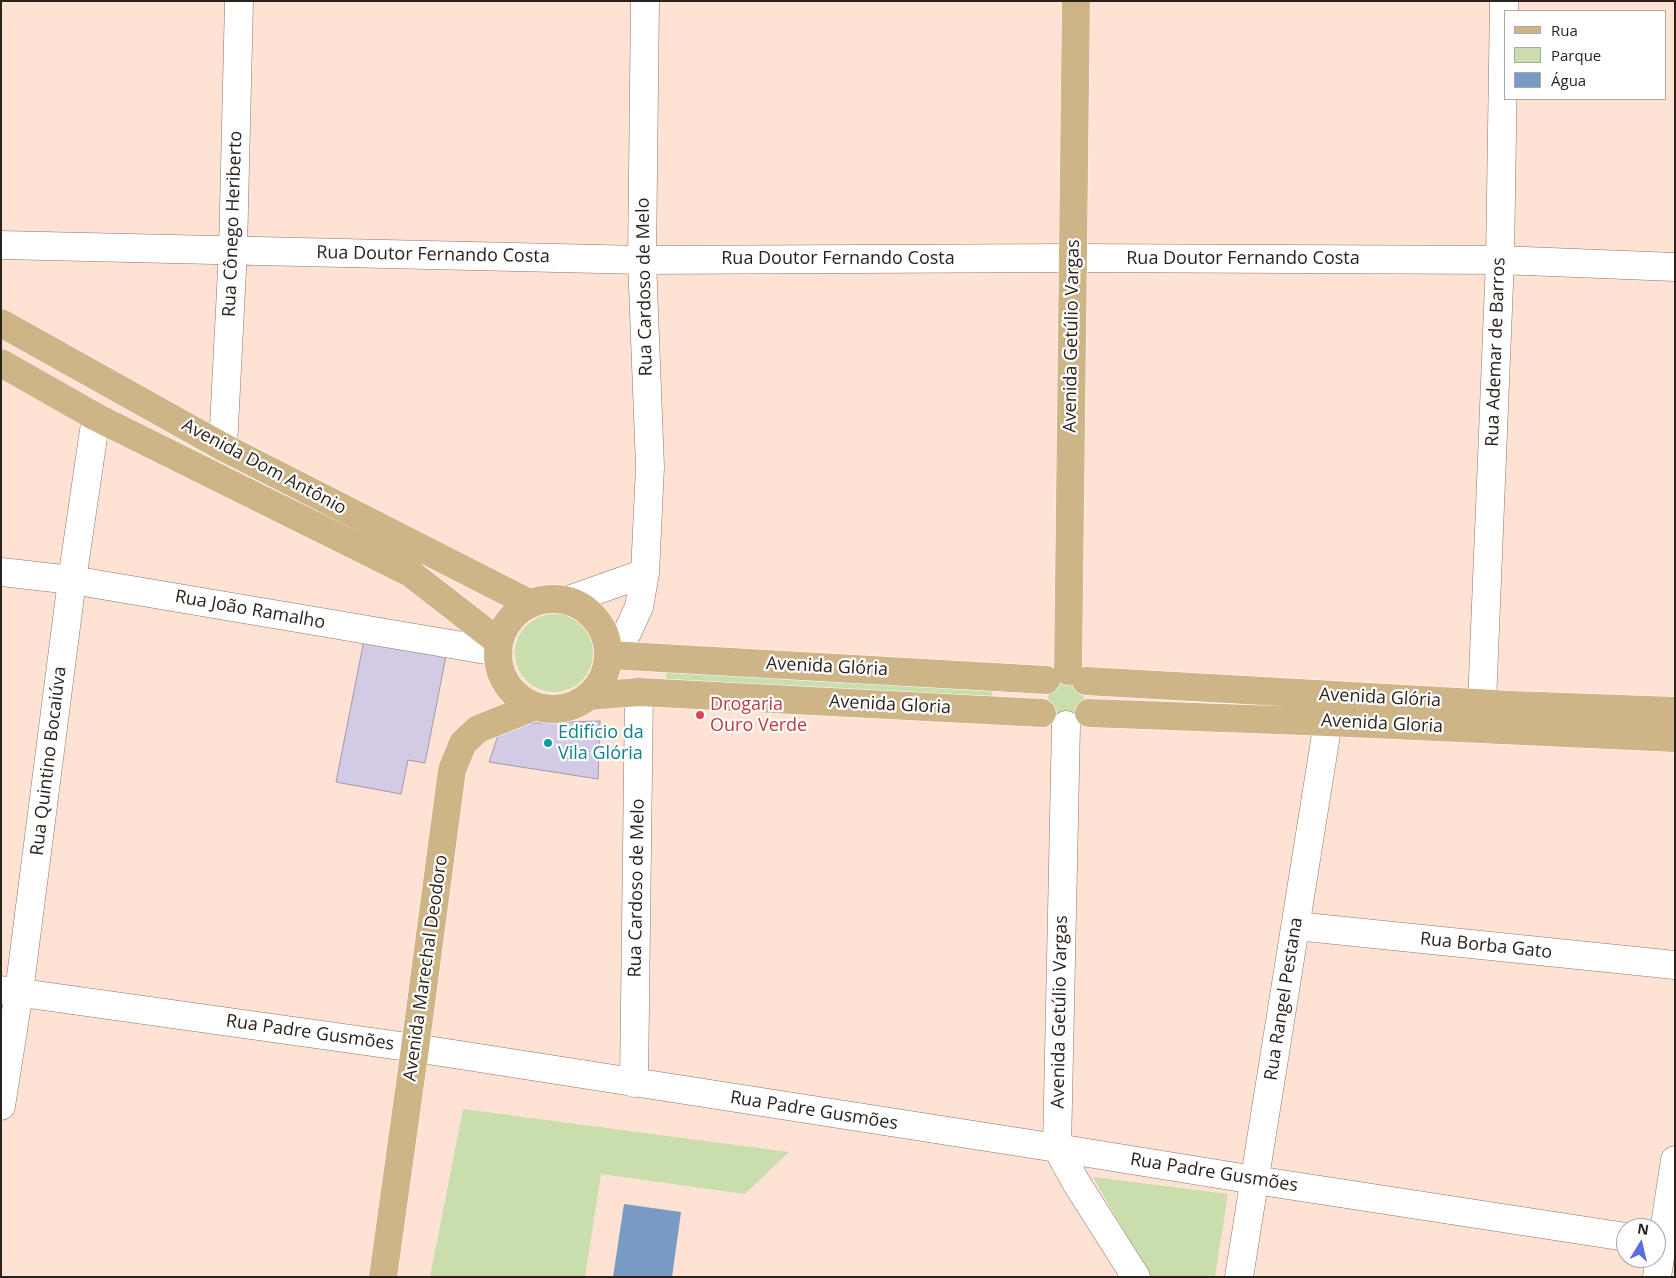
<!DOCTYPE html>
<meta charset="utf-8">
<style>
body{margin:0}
#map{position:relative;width:1676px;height:1278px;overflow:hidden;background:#fee2d3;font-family:"Open Sans",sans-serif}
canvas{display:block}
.frame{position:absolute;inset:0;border:2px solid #2c221c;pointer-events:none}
.legend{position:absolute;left:1504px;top:10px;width:162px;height:90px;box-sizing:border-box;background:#fff;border:1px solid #aba7a4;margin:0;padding:6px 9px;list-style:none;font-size:15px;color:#2c221c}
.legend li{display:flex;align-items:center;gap:10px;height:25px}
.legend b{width:25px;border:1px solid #aba7a4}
.north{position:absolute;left:1616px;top:1218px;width:50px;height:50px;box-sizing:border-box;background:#fff;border:1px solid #aba7a4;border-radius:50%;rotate:9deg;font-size:14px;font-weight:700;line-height:20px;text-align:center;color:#2c221c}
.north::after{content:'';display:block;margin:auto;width:18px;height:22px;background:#5d6be2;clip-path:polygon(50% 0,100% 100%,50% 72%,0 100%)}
</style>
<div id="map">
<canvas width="1676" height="1278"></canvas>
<div class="frame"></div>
<ul class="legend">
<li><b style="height:6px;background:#cdb587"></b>Rua</li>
<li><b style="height:14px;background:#caddac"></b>Parque</li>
<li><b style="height:14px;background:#7a9ac6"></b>Água</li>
</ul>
<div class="north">N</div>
</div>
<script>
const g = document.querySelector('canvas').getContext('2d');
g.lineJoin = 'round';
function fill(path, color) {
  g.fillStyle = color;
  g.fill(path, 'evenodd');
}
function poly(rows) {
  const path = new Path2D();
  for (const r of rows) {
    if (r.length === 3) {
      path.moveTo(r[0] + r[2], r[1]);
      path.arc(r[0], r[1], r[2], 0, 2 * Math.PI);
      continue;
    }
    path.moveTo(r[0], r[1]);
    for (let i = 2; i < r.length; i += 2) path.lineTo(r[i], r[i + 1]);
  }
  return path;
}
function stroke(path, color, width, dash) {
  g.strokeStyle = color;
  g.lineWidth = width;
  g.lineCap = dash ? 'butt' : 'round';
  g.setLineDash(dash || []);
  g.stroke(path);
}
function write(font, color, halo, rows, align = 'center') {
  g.font = font + ' "Open Sans",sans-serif';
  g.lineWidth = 4.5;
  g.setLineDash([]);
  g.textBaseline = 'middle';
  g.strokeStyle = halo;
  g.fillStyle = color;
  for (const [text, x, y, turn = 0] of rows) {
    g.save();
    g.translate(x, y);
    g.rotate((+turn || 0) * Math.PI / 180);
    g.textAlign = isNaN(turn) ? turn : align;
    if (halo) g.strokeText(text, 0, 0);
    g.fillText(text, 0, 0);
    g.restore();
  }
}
const green = poly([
 [554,653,39],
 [666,671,992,688,992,699,667,683],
 [1066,698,18],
 [463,1109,622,1130,789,1152,745,1194,601,1174,585,1277,430,1277],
 [1093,1177,1228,1194,1215,1277,1150,1277]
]);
const water = poly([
 [624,1204,681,1212,672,1277,613,1277]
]);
const building = poly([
 [364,640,446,656,425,763,408,760,401,794,336,782,364,640],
 [600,721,598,779,489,762,502,724,600,721]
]);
const minor = poly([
 [1,245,642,260,1073,258,1500,260,1675,267],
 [223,447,233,250,239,1],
 [1,572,72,580,498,652],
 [566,601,645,573],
 [609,652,627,633,639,607,645,573,650,467,642,260,645,1],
 [1482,703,1500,260,1504,1],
 [1066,725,1057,1148,1077,1184,1136,1277],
 [1296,926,1675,965],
 [1,990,415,1048,1057,1148,1255,1180,1626,1237],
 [634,1083,639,692],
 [1,1106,19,992,72,580,96,417],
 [1239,1277,1328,722],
 [1657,1277,1675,1160]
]);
const major = poly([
 [1,323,223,447,531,604],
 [1,363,96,417,410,573,499,642],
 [553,654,55],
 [609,655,1046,680],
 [1068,671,1076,1],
 [1086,681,1511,705,1675,711],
 [589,696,639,692,1042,713],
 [1089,713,1328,722,1675,738],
 [383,1277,415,1048,452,770,463,743,478,729,536,706]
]);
const markers = [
 [700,715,5,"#e0444e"],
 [548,743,5,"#0f9aa8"]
];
const streetNames = [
 ["Rua Cônego Heriberto",233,224,-88],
 ["Rua Doutor Fernando Costa",433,255,1],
 ["Rua Doutor Fernando Costa",838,259],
 ["Rua Doutor Fernando Costa",1243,259],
 ["Rua Cardoso de Melo",645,287,-91],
 ["Avenida Getúlio Vargas",1072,336,-89],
 ["Rua Ademar de Barros",1496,352,-88],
 ["Avenida Dom Antônio",264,467,28],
 ["Rua João Ramalho",250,610,10],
 ["Avenida Glória",827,667,3],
 ["Avenida Glória",1380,698,3],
 ["Avenida Gloria",890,705,3],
 ["Avenida Gloria",1382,724,3],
 ["Rua Quintino Bocaiúva",49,761,-83],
 ["Rua Cardoso de Melo",637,888,-89],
 ["Rua Borba Gato",1486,946,6],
 ["Avenida Marechal Deodoro",426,968,-82],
 ["Rua Rangel Pestana",1284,999,-81],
 ["Avenida Getúlio Vargas",1060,1012,-89],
 ["Rua Padre Gusmões",310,1033,8],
 ["Rua Padre Gusmões",814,1111,9],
 ["Rua Padre Gusmões",1214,1173,9]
];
const healthNames = [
 ["Drogaria",710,705],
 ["Ouro Verde",710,726]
];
const cultureNames = [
 ["Edifício da",558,733],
 ["Vila Glória",558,754]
];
fill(green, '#caddac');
fill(water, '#7a9ac6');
fill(building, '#d3cbe5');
stroke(building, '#a097b0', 1);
stroke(minor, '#8d7467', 29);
stroke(major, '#fff', 29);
stroke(minor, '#fff', 28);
stroke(major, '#cdb587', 28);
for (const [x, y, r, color] of markers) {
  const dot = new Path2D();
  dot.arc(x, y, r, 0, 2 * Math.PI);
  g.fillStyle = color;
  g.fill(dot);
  stroke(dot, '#fff', 2);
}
write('18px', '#2c221c', '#fff', streetNames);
write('18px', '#be3a42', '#fff', healthNames, 'left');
write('18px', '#0d838f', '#fff', cultureNames, 'left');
</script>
